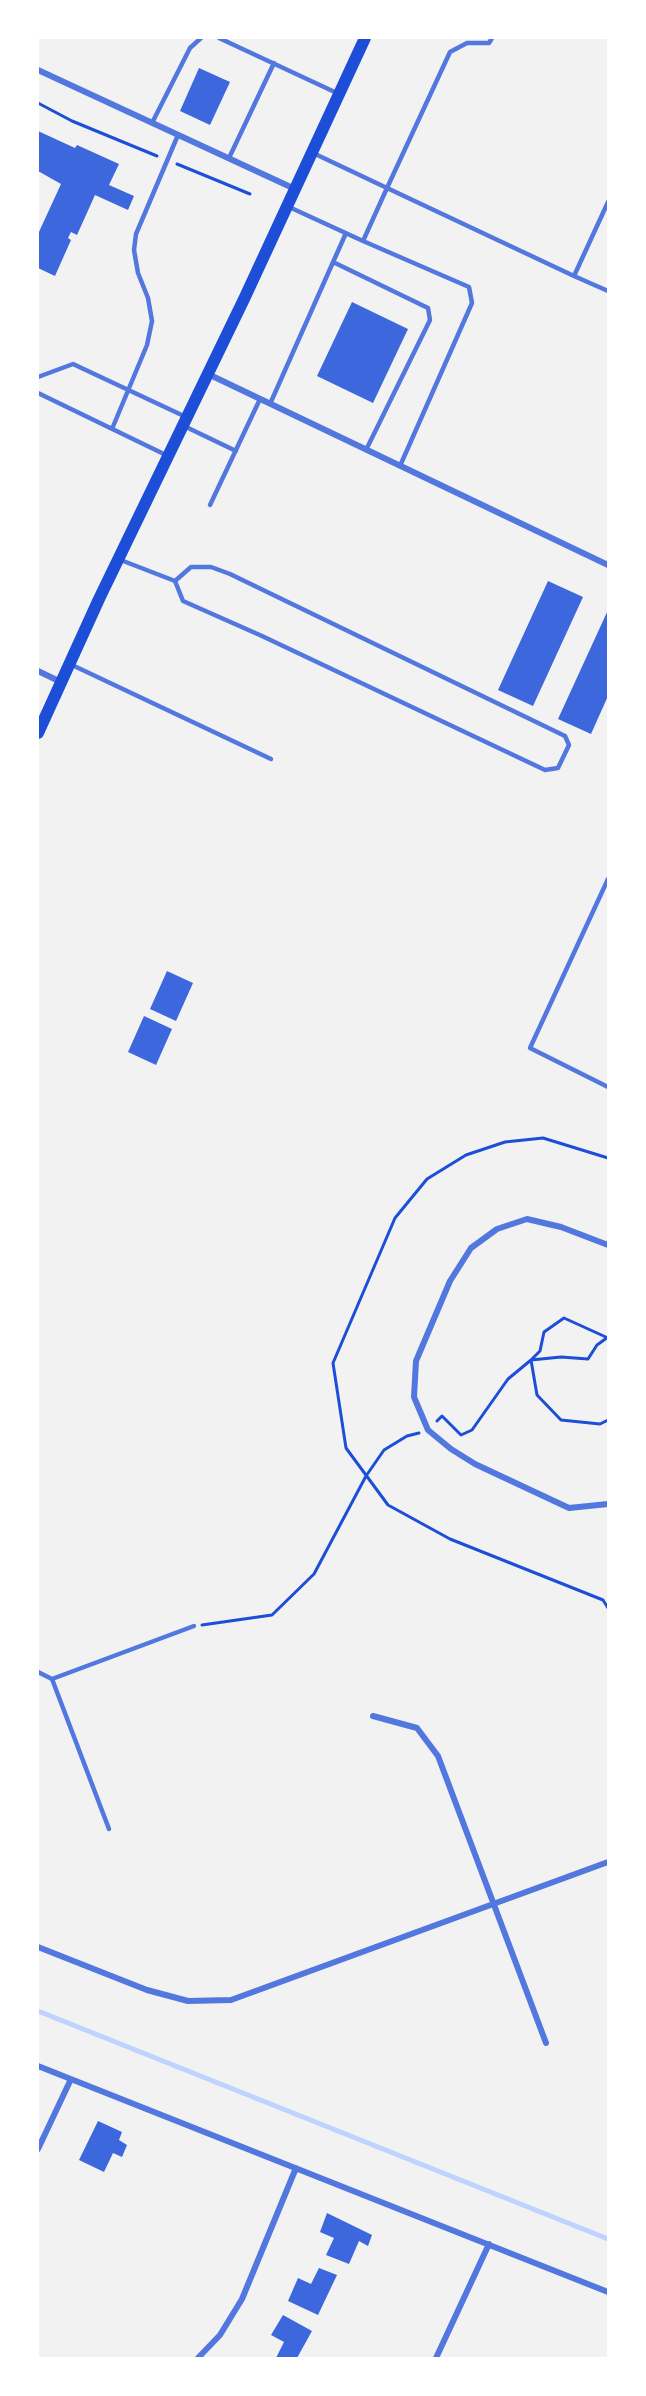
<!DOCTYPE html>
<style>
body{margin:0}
#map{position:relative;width:646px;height:2396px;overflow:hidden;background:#f2f2f2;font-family:"Nunito Sans",sans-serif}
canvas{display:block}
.frame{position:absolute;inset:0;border:39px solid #fff;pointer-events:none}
</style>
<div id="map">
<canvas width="646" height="2396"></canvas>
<div class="frame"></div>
</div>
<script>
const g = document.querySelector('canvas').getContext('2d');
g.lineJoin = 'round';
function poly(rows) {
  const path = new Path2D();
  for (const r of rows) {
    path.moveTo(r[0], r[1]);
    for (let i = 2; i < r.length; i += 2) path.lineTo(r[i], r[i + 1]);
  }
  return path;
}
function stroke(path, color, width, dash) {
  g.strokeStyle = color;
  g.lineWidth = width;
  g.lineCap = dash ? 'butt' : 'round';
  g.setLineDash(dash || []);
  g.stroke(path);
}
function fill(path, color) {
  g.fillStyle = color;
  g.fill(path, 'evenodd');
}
const stream = poly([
 [38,2011,608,2239]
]);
const building = poly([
 [199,68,230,82,210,125,180,111],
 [38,131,75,148,77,145,119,164,109,185,134,196,128,210,95,195,77,235,71,232,68,238,71,240,55,276,38,268,38,234,61,184,38,171],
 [352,302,408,329,373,403,317,376],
 [548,581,583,597,533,706,498,690],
 [608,610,608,696,591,734,558,719],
 [167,971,193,983,176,1021,150,1009],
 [144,1016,172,1029,156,1065,128,1052],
 [98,2121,122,2132,119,2140,127,2145,122,2157,113,2153,104,2172,79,2160],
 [327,2213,372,2235,368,2246,359,2241,349,2264,326,2255,334,2238,320,2232],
 [319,2268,337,2275,318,2315,288,2301,298,2278,311,2284],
 [283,2315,312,2331,297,2358,276,2358,284,2342,271,2335]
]);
const path = poly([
 [38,103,72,121,157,156],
 [177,164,250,194],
 [608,1158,543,1138,505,1142,466,1155,427,1179,395,1218,333,1363,346,1448,388,1505,450,1539,603,1600,608,1608],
 [608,1338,564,1318,544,1332,540,1351,531,1360,537,1395,561,1420,600,1424,608,1420],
 [437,1421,442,1416,461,1435,472,1430,508,1379,531,1360,561,1357,588,1359,597,1345,608,1337],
 [202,1625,272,1615,314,1574,366,1476,384,1450,407,1436,419,1433]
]);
const service = poly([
 [219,38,339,94],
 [152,123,190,48,201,38],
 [313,153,387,188,450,52,467,43,489,43,492,38],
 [229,158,274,63],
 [608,202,574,276,608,291],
 [289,207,363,241,387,188,574,276],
 [363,241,469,287,472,303,400,466],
 [333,262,428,308,430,320,366,450],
 [38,377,73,364,186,417],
 [38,393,166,455],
 [270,404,346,233],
 [184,426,236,451],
 [112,429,147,345,152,321,148,298,138,273,134,250,136,234,178,135],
 [210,505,260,399],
 [118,559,175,581,191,567,211,567,230,574,565,736,569,745,558,768,545,770,262,636,183,601,175,581],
 [72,665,271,759],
 [608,879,530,1048,608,1087],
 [38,1672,52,1679,194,1626],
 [52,1679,109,1829]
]);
const minor = poly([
 [38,70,295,189],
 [208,374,608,565],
 [38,671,61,682],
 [608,1245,561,1227,527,1219,497,1229,471,1248,450,1281,416,1361,414,1397,428,1430,451,1449,475,1464,569,1508,608,1504],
 [373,1716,417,1728,438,1756,546,2043],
 [38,1947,147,1990,188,2001,231,2000,608,1862],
 [38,2066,608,2292],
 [38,2149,71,2079],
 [198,2358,220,2335,242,2299,296,2168],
 [436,2358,489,2244]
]);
const secondary = poly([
 [38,733,99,599,245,297,365,38]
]);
stroke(stream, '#bfd3fe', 5);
fill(building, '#3d67dc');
stroke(path, '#1d4ed8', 3);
stroke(service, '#5277de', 4.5);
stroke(minor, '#5277de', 6);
stroke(secondary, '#1d4ed8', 12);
</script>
